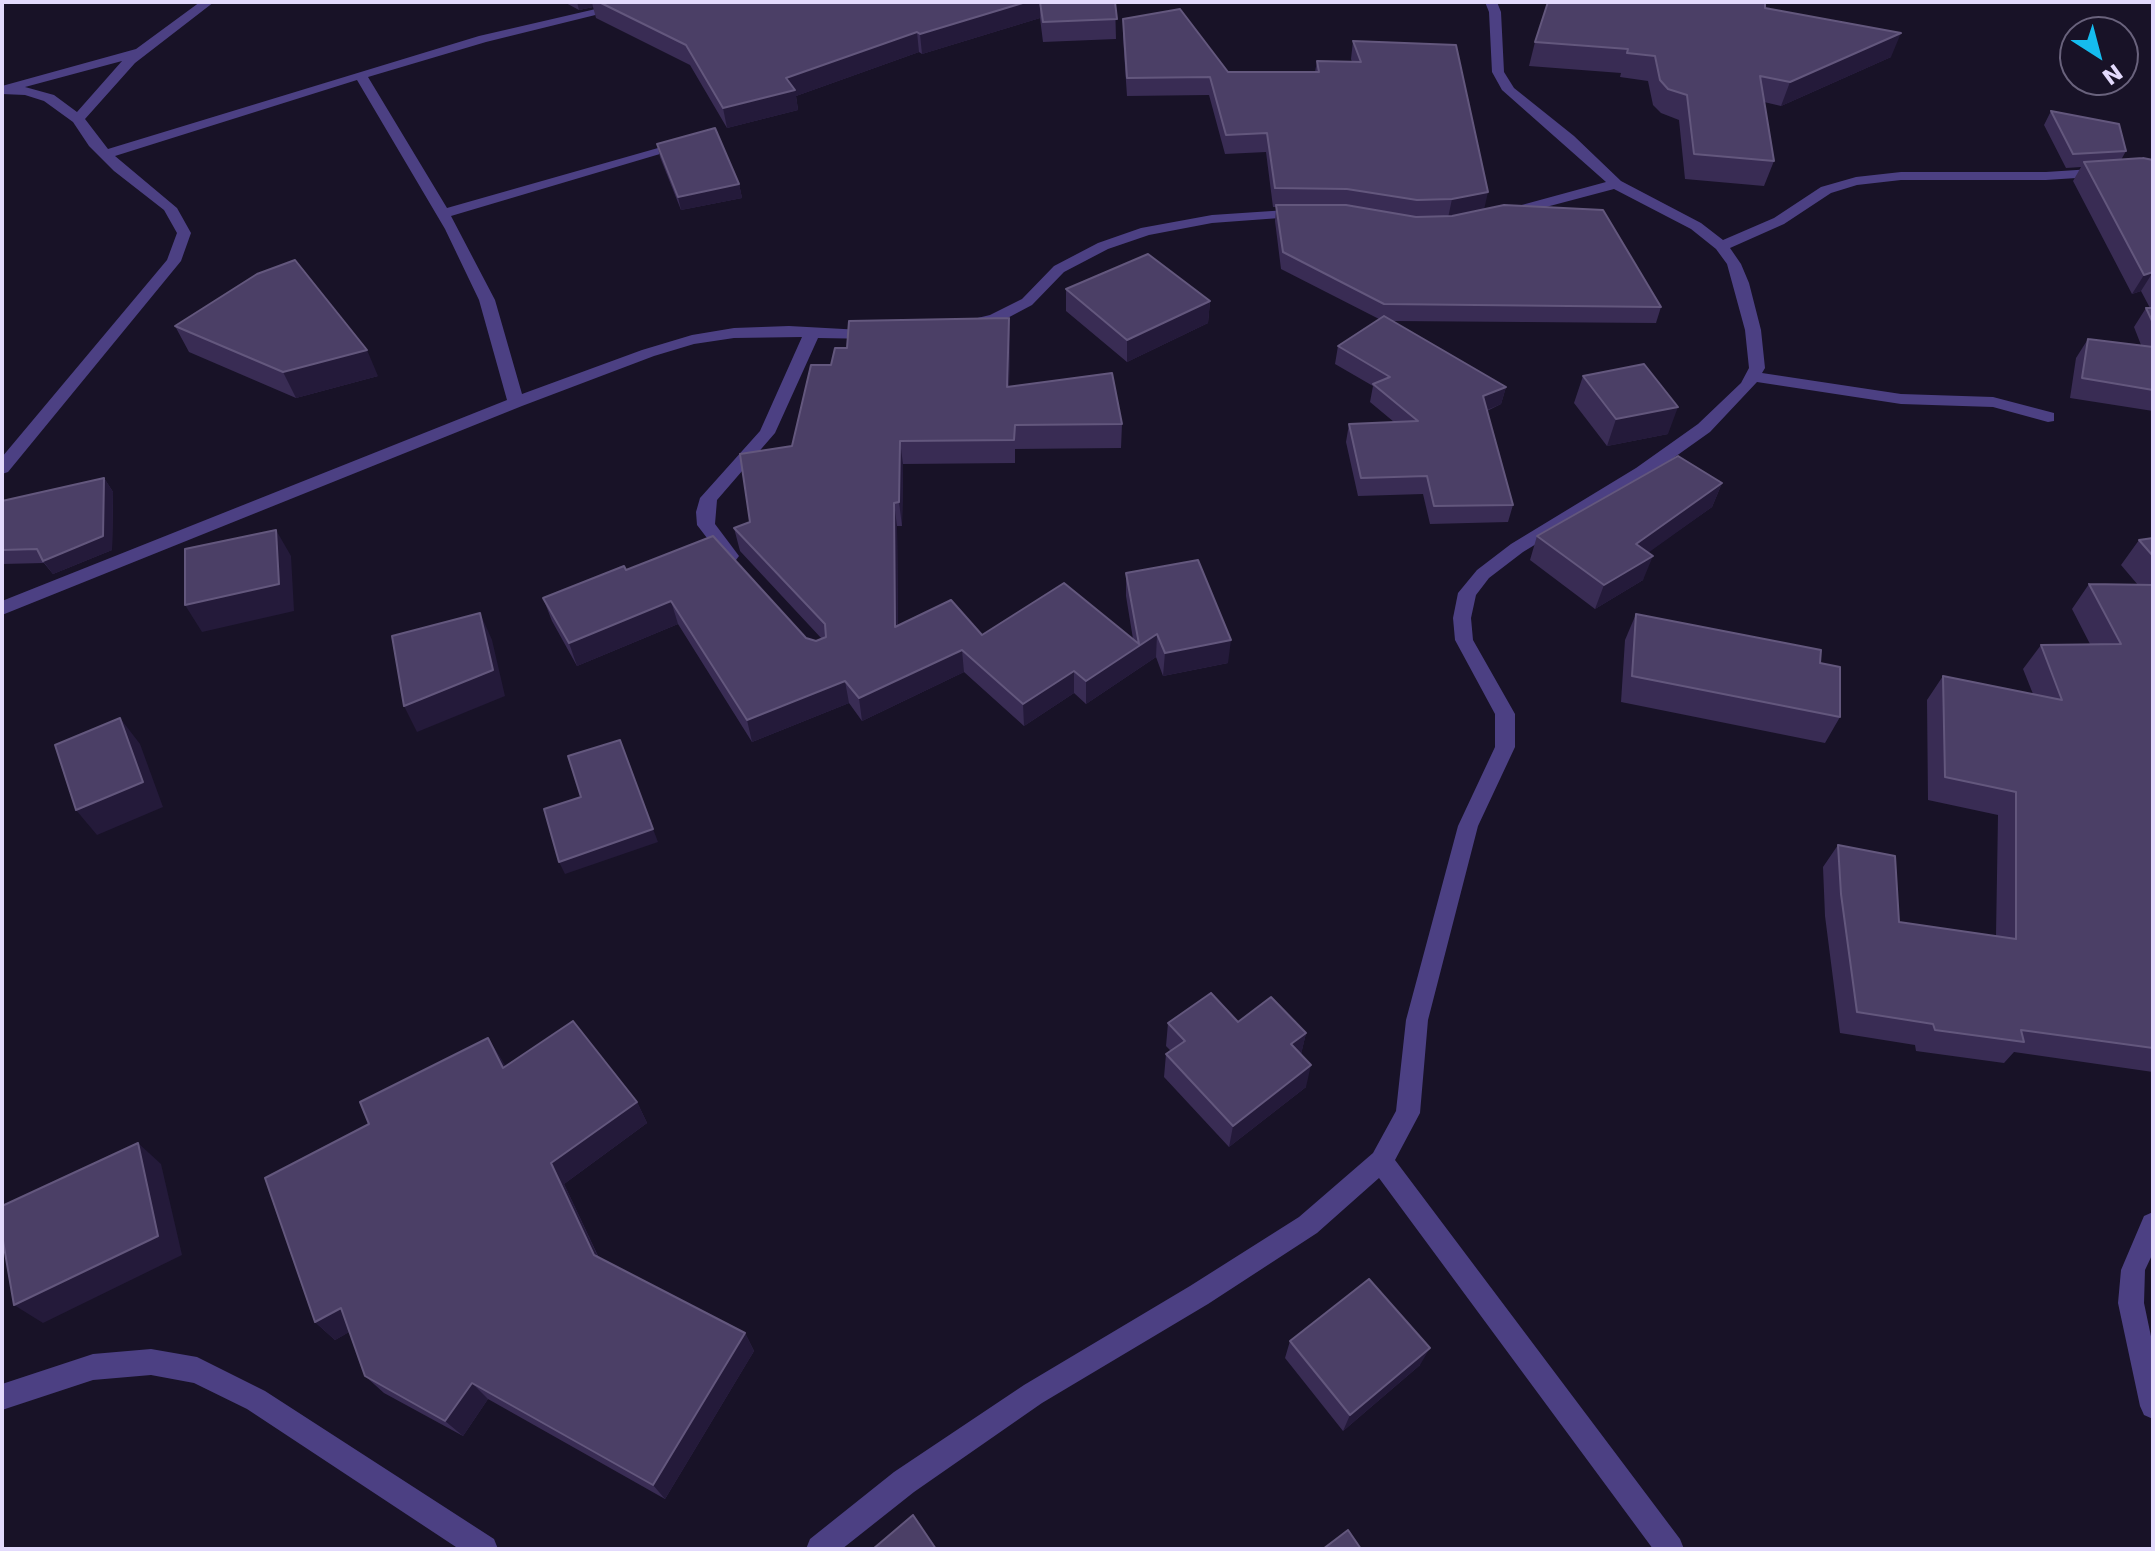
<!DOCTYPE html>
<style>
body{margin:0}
#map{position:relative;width:2155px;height:1551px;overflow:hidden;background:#181227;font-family:"DejaVu Sans",sans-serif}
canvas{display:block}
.frame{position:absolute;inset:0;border:4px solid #e3dafc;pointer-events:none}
.north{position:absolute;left:2059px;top:16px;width:80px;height:80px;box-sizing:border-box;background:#181227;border:2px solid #69627c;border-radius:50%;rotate:144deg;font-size:22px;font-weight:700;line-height:32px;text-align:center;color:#e3dafc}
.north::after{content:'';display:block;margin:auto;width:28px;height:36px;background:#15bcee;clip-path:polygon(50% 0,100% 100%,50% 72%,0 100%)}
</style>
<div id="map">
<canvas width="2155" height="1551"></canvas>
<div class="frame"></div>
<div class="north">N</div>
</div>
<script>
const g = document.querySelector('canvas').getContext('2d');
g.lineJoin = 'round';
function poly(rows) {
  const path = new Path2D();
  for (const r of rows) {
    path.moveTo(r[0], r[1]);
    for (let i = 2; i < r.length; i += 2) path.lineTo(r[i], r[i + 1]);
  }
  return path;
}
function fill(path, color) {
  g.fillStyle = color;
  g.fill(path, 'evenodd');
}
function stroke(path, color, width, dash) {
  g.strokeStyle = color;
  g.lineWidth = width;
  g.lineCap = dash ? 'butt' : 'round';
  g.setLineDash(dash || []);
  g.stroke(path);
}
const minor = poly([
 [200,2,214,2,135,63,85,119,108,149,479,36,626,2,648,2,486,42,368,77,447,208,658,148,670,151,451,216,495,300,522,394,642,350,692,335,734,328,789,326,880,331,883,334,875,339,818,338,775,433,717,500,715,524,739,556,736,560,724,560,697,525,696,512,700,498,760,431,802,337,734,338,694,344,654,356,522,406,2,615,2,601,507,400,479,300,445,229,357,80,115,156,177,208,191,233,181,261,8,472,2,474,2,457,167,260,177,233,164,210,114,171,89,146,73,122,44,101,25,95,2,94,2,86,136,49,200,2],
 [122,61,77,112,54,95,25,87,122,61],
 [1485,2,1497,2,1501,12,1504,72,1514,88,1574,136,1621,181,1701,223,1723,240,1774,218,1821,187,1856,177,1901,172,2046,172,2153,165,2153,173,2046,180,1901,180,1857,185,1831,193,1784,224,1730,248,1741,264,1749,283,1761,330,1765,368,1762,373,1901,394,1993,397,2054,413,2054,421,2048,422,1993,407,1901,404,1757,382,1710,432,1648,476,1523,552,1489,578,1476,595,1471,618,1473,640,1515,714,1515,747,1478,826,1428,1020,1420,1113,1395,1160,1680,1539,1684,1549,1653,1549,1379,1178,1317,1233,1208,1304,1042,1403,914,1492,842,1549,806,1549,810,1539,894,1472,1024,1385,1190,1286,1299,1217,1373,1153,1396,1111,1406,1020,1458,826,1495,747,1495,714,1455,640,1453,618,1458,593,1477,570,1511,544,1636,468,1698,424,1741,383,1749,368,1745,330,1727,264,1716,249,1691,229,1614,189,1512,216,1507,215,1507,209,1606,182,1502,90,1492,72,1489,12,1485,2],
 [1302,209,1309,213,1307,216,1212,223,1149,235,1108,249,1064,272,1032,305,1000,322,970,329,962,324,965,321,990,315,1022,299,1054,266,1098,243,1141,228,1212,215,1302,209],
 [2153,1212,2153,1253,2145,1270,2144,1303,2153,1346,2153,1419,2144,1415,2140,1406,2118,1303,2121,1270,2144,1216,2153,1212],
 [151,1349,197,1357,265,1391,494,1539,498,1549,459,1549,247,1409,194,1383,151,1375,93,1380,2,1410,2,1384,93,1354,151,1349]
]);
const wall = poly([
 [564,2,1115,2,1116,39,1043,42,1040,18,922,54,919,52,796,96,798,110,727,128,690,65,596,18,593,7,579,10],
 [1765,8,1891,57,1781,106,1764,102,1774,161,1764,186,1685,179,1679,120,1661,113,1653,105,1648,81,1620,77,1621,73,1529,66,1535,42],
 [1123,19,1228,72,1315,72,1317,61,1352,62,1351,59,1353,41,1484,209,1661,307,1656,323,1392,321,1506,387,1501,404,1487,411,1513,505,1508,522,1430,524,1423,494,1358,496,1346,442,1349,424,1394,422,1370,402,1373,386,1335,364,1338,346,1379,319,1281,269,1275,221,1276,207,1273,207,1266,152,1225,154,1209,95,1127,96,1123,37],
 [2051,111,2126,151,2121,160,2153,160,2153,411,2070,398,2076,358,2088,339,2141,345,2134,327,2146,308,2150,308,2141,291,2132,294,2073,181,2081,167,2066,168,2044,125],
 [657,144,739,184,742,198,681,210,660,157],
 [1066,289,1210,301,1208,323,1127,362,1066,311],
 [1009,318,1010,342,1009,387,1122,424,1121,448,1015,449,1015,463,903,464,902,526,897,526,898,626,982,635,1133,639,1126,596,1126,573,1228,663,1163,676,1156,657,1086,704,1074,693,1024,726,964,672,862,721,849,703,752,742,678,624,577,666,552,621,543,598,626,570,806,638,816,641,822,639,740,551,734,528,750,522,792,446,831,365,847,348],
 [175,326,378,376,296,398,189,352],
 [1583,376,1668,434,1607,446,1574,403],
 [104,478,113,492,112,550,53,574,44,563,2,564,2,501],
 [1722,483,1712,507,1648,552,1643,580,1595,609,1530,560,1537,536],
 [2153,538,2153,1072,2014,1052,2004,1063,1916,1051,1915,1045,1840,1033,1825,916,1823,867,1838,845,1899,922,1996,936,1998,815,1928,800,1927,700,1943,676,2033,694,2023,669,2041,645,2090,644,2072,609,2089,584,2138,585,2121,565,2139,540],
 [1636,614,1820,663,1840,717,1825,743,1621,702,1625,640],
 [1238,1022,1306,1033,1301,1054,1306,1087,1229,1147,1164,1077,1166,1054,1171,1051,1166,1046,1168,1023],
 [488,1038,505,1066,637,1102,647,1123,564,1184,599,1258,745,1333,754,1351,665,1499,488,1399,463,1436,384,1393,365,1376,349,1332,335,1340,315,1322,369,1124],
 [1290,1341,1420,1365,1343,1431,1285,1358]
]);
const shadedWall = poly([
 [577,2,592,2,593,7,579,10],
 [1026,2,1040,2,1040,18,922,54,920,34],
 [917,32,919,52,796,96,798,110,727,128,723,108,786,78],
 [1901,33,1891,57,1781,106,1790,82],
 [739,184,742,198,681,210,678,197],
 [1488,192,1484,210,1448,218,1452,199],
 [2153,272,2141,291,2132,294,2144,275],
 [1210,301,1208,323,1127,362,1127,340],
 [1009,318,1010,342,1008,411,1007,387],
 [367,350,378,376,296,398,283,372],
 [1506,387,1501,404,1478,414,1483,396],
 [1678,407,1668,434,1607,446,1616,419],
 [900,441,903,464,902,526,899,502],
 [104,478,113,492,112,550,53,574,43,561],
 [1722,483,1712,507,1627,568,1636,544],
 [894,503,897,526,898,650,895,627],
 [276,530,291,556,294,611,202,632,185,605],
 [1653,556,1643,580,1595,609,1604,585],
 [671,601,678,624,577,666,569,643],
 [480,613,492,640,505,696,417,732,404,706],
 [1157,634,1156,657,1086,704,1086,681],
 [1231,640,1228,663,1163,676,1165,653],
 [962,650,964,672,862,721,859,698],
 [1074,671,1074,693,1024,726,1023,704],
 [845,681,849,703,752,742,747,720],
 [120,718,140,744,163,807,97,835,76,810],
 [653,829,658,842,565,874,559,862],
 [1306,1033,1301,1055,1291,1044],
 [488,1038,502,1060,517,1090,503,1068],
 [1311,1065,1306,1087,1229,1147,1233,1126],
 [637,1102,647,1123,564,1184,606,1274,594,1255,551,1163],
 [138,1143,161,1164,182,1255,43,1323,14,1305],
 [341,1308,360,1326,335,1340,315,1322],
 [745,1333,754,1351,665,1499,653,1485],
 [1430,1348,1420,1365,1343,1431,1350,1415],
 [472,1383,488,1399,463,1436,445,1421]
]);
const building = poly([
 [599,2,1026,2,920,34,917,32,786,78,795,90,723,108,686,45,599,2],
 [1040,2,1115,2,1117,19,1043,22,1040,2],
 [1548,2,1765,2,1765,8,1901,33,1790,82,1760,76,1774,161,1694,154,1687,95,1668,89,1660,80,1655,56,1627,53,1628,49,1535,42,1548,2],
 [1180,9,1228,72,1319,72,1317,61,1361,62,1353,41,1456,45,1488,192,1452,199,1417,200,1347,189,1275,188,1267,133,1226,135,1210,77,1127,78,1123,19,1180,9],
 [2051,111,2119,124,2126,151,2073,154,2051,111],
 [715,128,739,184,678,197,657,144,715,128],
 [2143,158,2153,160,2153,272,2144,275,2084,162,2143,158],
 [1276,205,1346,205,1416,217,1452,216,1504,205,1603,210,1661,307,1384,304,1283,252,1276,205],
 [1148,254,1210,301,1127,340,1066,289,1148,254],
 [295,260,367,350,283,372,175,326,257,274,295,260],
 [2146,308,2153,308,2153,323,2146,308],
 [1384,316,1506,387,1483,396,1513,505,1434,506,1427,476,1361,478,1349,424,1418,421,1373,384,1390,377,1338,346,1384,316],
 [1009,318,1007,387,1112,373,1122,424,1015,425,1014,440,900,441,899,502,894,503,895,627,951,600,982,635,1064,583,1139,644,1126,573,1198,560,1231,640,1165,653,1157,634,1086,681,1074,671,1023,704,962,650,859,698,845,681,747,720,671,601,569,643,543,598,624,566,626,570,713,536,806,638,816,641,826,637,825,624,734,528,750,522,740,454,792,446,811,365,831,365,835,348,847,348,849,321,1009,318],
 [2088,339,2153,347,2153,390,2082,378,2088,339],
 [1644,364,1678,407,1616,419,1583,376,1644,364],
 [1678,456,1722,483,1636,544,1653,556,1604,585,1537,536,1678,456],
 [104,478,103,536,43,561,37,549,2,550,2,501,104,478],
 [276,530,279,584,185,605,185,549,276,530],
 [2153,538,2153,556,2139,540,2153,538],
 [2089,584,2153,585,2153,1048,2021,1030,2024,1042,1935,1030,1933,1024,1857,1012,1841,894,1838,845,1895,856,1899,922,2016,939,2016,792,1945,777,1943,676,2062,700,2041,645,2121,644,2089,584],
 [480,613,493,670,404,706,392,636,480,613],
 [1636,614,1821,650,1820,663,1840,667,1840,717,1632,676,1636,614],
 [120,718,143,782,76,810,55,745,120,718],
 [620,740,653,829,559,862,544,809,581,797,568,756,620,740],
 [1211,993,1238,1022,1271,997,1306,1033,1291,1044,1311,1065,1233,1126,1166,1054,1185,1041,1168,1023,1211,993],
 [573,1021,637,1102,551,1163,594,1255,745,1333,653,1485,472,1383,445,1421,365,1376,341,1308,315,1322,265,1178,369,1124,360,1102,488,1038,503,1068,573,1021],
 [138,1143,158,1236,14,1305,2,1235,2,1206,138,1143],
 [1369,1279,1430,1348,1350,1415,1290,1341,1369,1279],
 [913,1515,936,1549,873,1549,913,1515],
 [1348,1530,1361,1549,1323,1549,1348,1530]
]);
fill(minor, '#4c4083');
fill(wall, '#392c54');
fill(shadedWall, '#241a3a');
fill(building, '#4b3f66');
stroke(building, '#63577d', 2);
</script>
